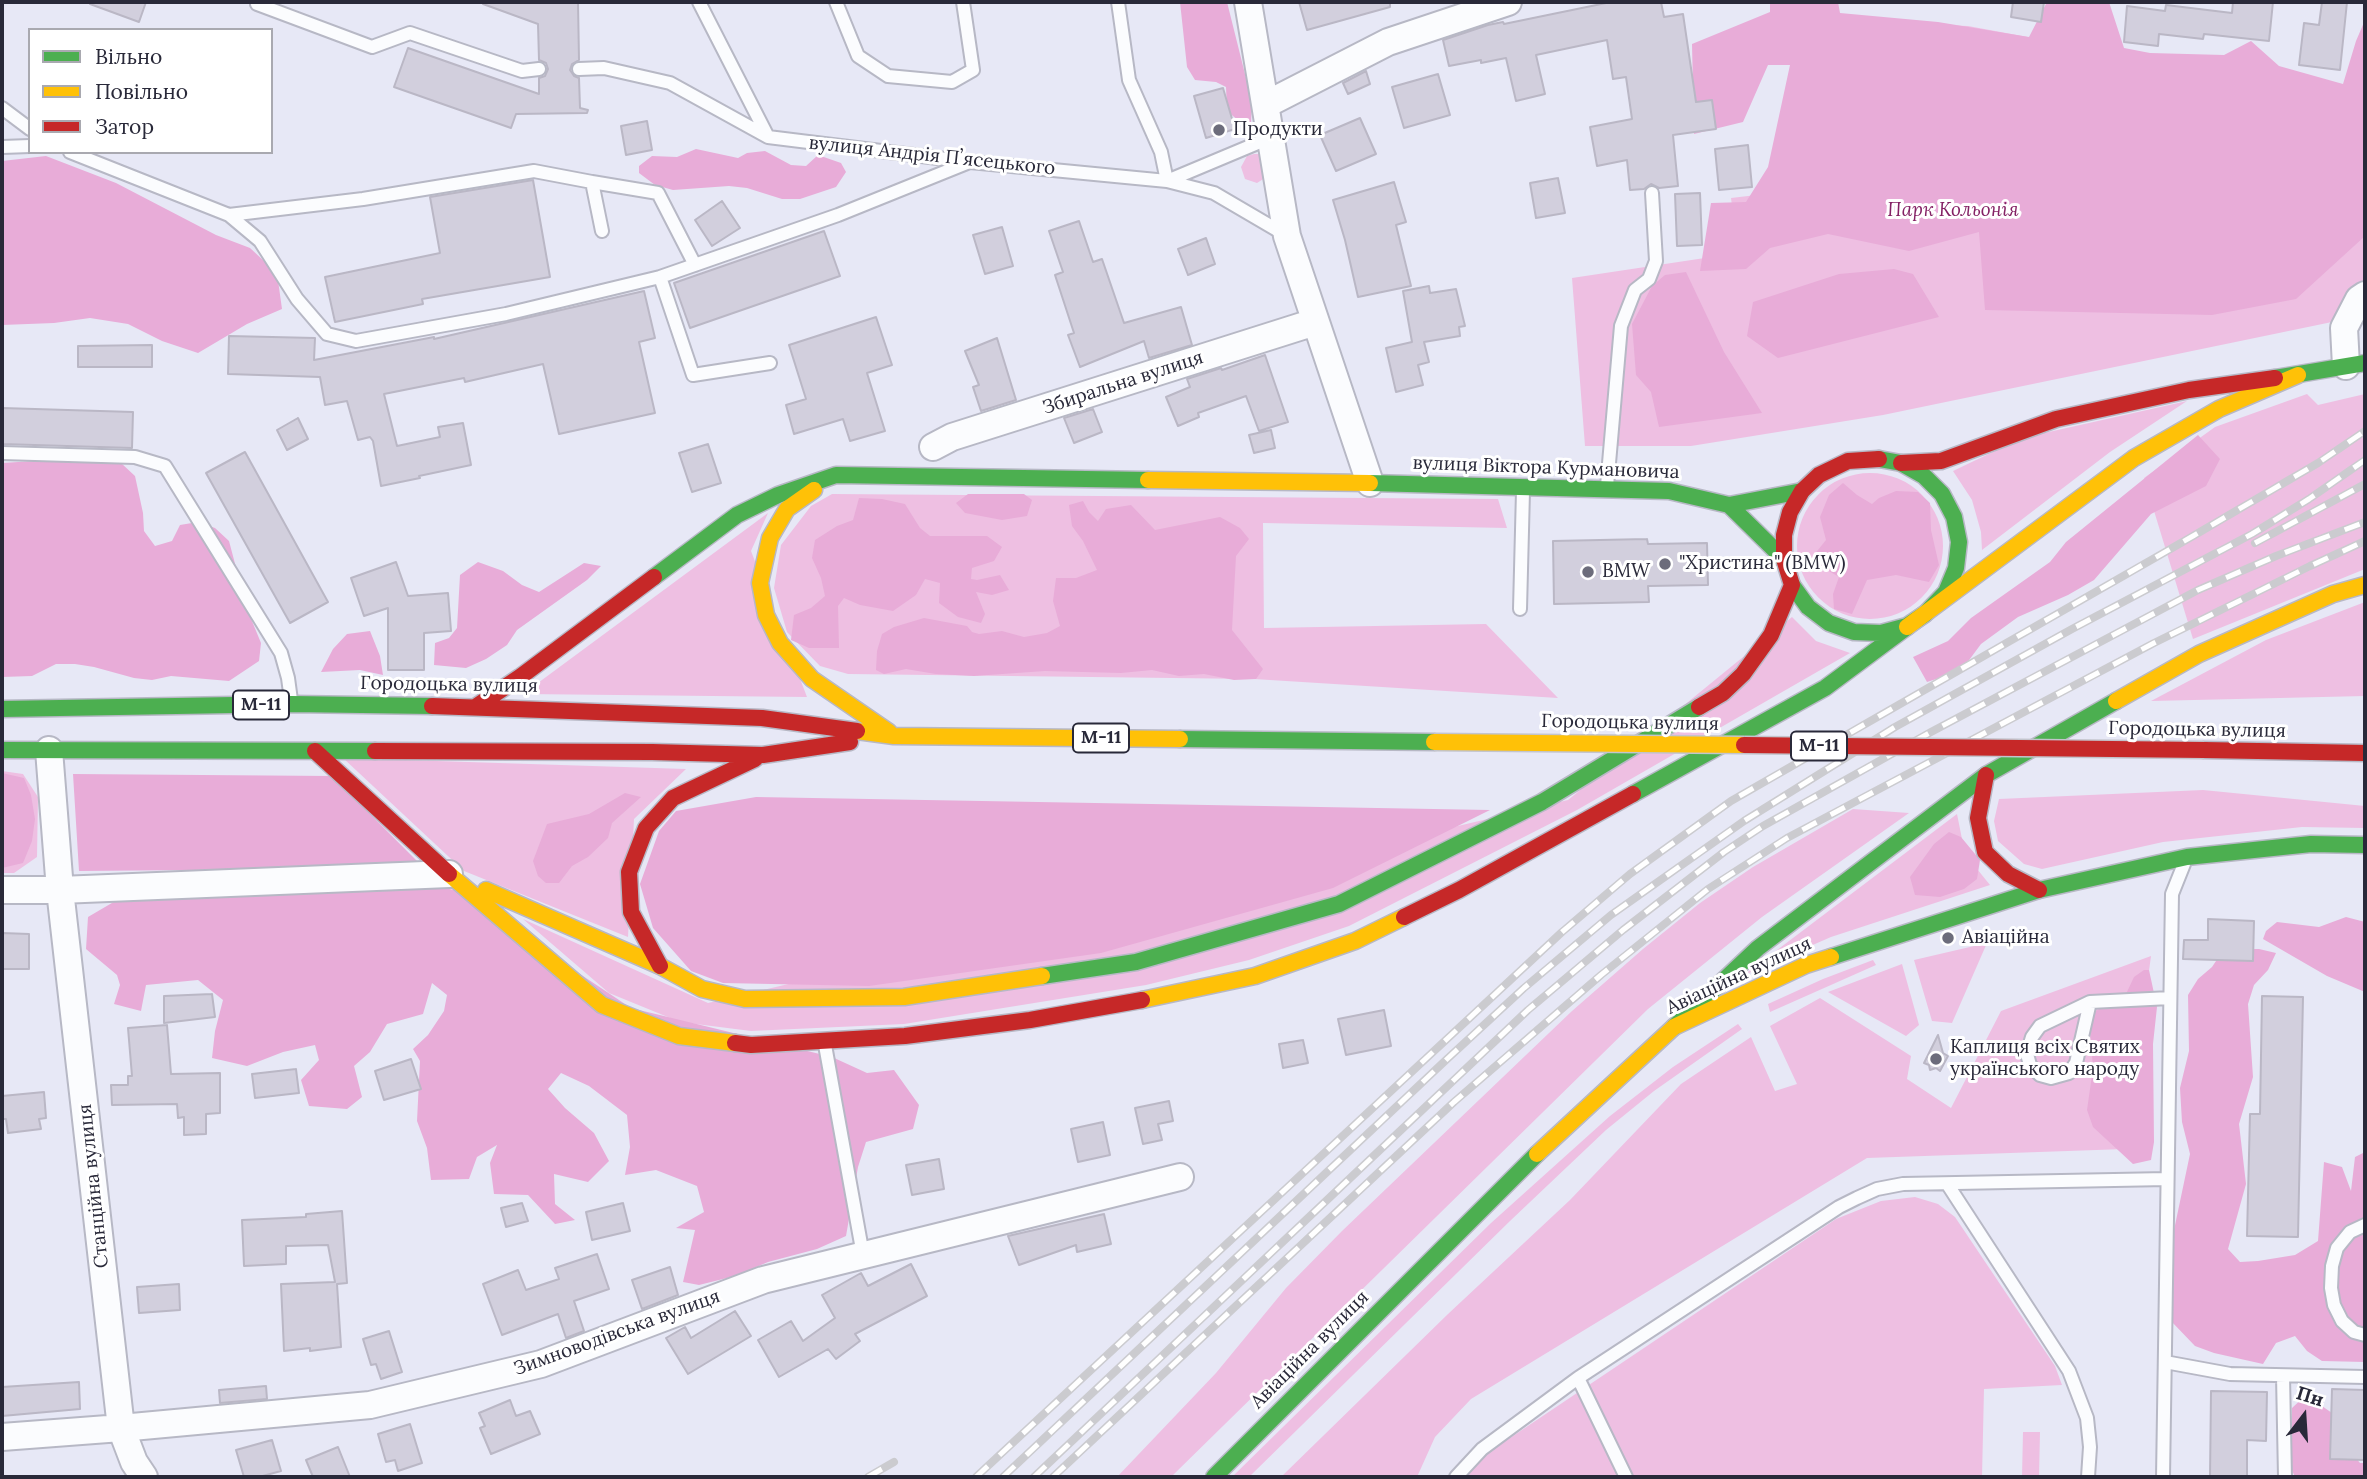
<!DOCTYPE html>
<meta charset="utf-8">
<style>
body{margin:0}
#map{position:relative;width:2367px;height:1479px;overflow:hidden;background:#e7e8f6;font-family:Lora,serif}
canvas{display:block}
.frame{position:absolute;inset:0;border:4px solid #292939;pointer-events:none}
.legend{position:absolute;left:28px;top:28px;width:245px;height:126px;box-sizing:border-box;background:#fff;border:2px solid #a9a9b0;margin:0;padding:9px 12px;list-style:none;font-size:21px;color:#292939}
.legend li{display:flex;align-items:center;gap:14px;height:35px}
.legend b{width:35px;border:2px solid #a9a9b0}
.north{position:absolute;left:2269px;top:1381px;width:70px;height:70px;-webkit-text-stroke:5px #fff;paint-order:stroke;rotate:17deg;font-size:19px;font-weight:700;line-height:28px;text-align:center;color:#292939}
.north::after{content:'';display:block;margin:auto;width:24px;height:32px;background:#292939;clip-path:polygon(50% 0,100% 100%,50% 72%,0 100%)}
</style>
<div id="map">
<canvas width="2367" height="1479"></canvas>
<div class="frame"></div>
<ul class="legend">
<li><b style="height:9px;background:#4caf50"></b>Вільно</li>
<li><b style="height:9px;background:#ffc107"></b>Повільно</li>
<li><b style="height:9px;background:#c62828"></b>Затор</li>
</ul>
<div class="north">Пн</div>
</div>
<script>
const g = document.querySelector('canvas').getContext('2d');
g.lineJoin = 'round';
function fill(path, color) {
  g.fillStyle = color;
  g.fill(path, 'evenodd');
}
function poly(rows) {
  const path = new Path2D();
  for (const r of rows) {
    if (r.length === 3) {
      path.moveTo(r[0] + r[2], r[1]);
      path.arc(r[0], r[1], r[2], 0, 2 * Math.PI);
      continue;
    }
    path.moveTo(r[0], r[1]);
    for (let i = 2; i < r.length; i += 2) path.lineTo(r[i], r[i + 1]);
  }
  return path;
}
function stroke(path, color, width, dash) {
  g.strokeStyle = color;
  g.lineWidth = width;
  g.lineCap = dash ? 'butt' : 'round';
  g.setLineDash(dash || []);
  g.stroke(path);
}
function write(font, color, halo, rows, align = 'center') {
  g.font = font + ' Lora,serif';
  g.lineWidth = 6;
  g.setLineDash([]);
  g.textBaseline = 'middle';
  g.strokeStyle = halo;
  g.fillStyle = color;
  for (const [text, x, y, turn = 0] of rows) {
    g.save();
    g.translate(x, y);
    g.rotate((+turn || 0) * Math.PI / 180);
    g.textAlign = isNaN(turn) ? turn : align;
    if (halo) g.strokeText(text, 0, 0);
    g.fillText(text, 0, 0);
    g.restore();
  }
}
const green = poly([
 [1802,20,1968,26,2174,64,2365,87,2365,319,2332,322,1883,415,1691,446,1585,446,1572,278,1738,253,1731,198,1765,194],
 [1254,154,1260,154,1268,176,1257,183,1245,179,1241,167,1247,156],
 [2307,394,2318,405,2365,394,2365,569,2193,639,2144,478,2215,427],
 [2187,401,2110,452,1982,550,1981,532,1972,500,1953,471,2022,438],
 [1870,546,73],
 [832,494,1498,499,1507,528,1263,523,1264,628,1486,624,1558,698,1254,679,848,674,820,666,787,632,774,588,781,545,811,506],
 [768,513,751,551,807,697,523,694],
 [2365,602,2365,696,2151,701,2266,640],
 [1792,617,1816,641,1850,653,1577,810,1349,926,1249,960,1146,985,904,1024,751,1031,680,1022,609,993,523,919,708,1003,1568,800],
 [343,758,686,769,634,819,628,937,464,871],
 [2,771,23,774,38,797,37,857,14,873,2,873],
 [2203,790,2365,806,2365,828,2302,827,2163,842,2042,869,2024,864,1998,841,1994,821,1999,799],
 [1853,809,1909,813,1762,917,1648,1009,1171,1477,1117,1477,1216,1373,1286,1288,1342,1231,1572,1011,1643,949,1700,903,1753,867],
 [1957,814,1965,854,1990,885,1831,937,1744,975],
 [1987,943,1952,1023,1932,1021,1914,960],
 [2151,956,2125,1149,1867,1158,1471,1399,1435,1437,1417,1477,1281,1477,1448,1314,1570,1200,1681,1084,1751,1037,1775,1091,1797,1084,1770,1026,1820,998,1911,1056,1907,1079,1951,1108,2001,1011],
 [1873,960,1876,965,1770,1012,1768,1004,1823,979],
 [1902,964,1919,1025,1906,1036,1828,992],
 [1738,1024,1742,1029,1654,1091,1606,1130,1510,1221,1249,1477,1232,1477,1491,1223,1610,1116,1673,1067],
 [1915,1197,1938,1204,1955,1217,2055,1366,2062,1385,1984,1389,1982,1477,1465,1477,1479,1460,1507,1440,1836,1219,1881,1201],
 [2023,1432,2040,1432,2039,1477,2022,1477]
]);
const forest = poly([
 [1180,2,1227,2,1252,102,1251,123,1239,121,1227,111,1226,87,1216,82,1195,80,1187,67],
 [1770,2,1838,2,1840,13,1938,22,2029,37,2047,2,2109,2,2124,48,2150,53,2224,55,2251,41,2279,66,2343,84,2356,41,2365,20,2365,236,2296,299,2212,315,1985,310,1979,232,1909,251,1828,234,1770,248,1746,269,1700,271,1711,203,1746,202,1768,167,1790,65,1768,65,1743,122,1694,134,1692,44,1770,12],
 [696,149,738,158,747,153,765,151,791,165,806,166,818,155,841,163,846,172,836,187,800,199,782,199,747,188,729,186,673,190,655,185,639,173,639,166,652,156,677,157],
 [46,156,116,183,216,235,250,248,277,273,282,309,247,324,198,353,162,341,128,324,90,318,54,323,2,325,2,161],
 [1894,269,1913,274,1939,317,1778,358,1747,336,1753,302,1839,274],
 [1686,272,1724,352,1762,413,1659,427,1651,392,1636,375,1632,324,1652,286,1665,275],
 [2198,435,2220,459,2206,486,2151,514,2094,580,2068,595,2018,617,1981,644,1961,671,1927,682,1913,657,1948,641,1971,618,2050,562,2066,542],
 [52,457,121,463,135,476,143,513,144,531,155,546,172,541,180,525,198,522,215,528,229,541,247,609,261,643,259,661,229,681,171,676,152,680,134,678,94,667,75,664,56,664,32,676,2,677,2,463,34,461],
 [1843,483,1857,495,1872,504,1879,498,1896,491,1918,492,1930,503,1931,530,1939,565,1929,582,1896,575,1867,580,1852,614,1834,609,1833,594,1839,577,1810,560,1826,540,1820,517,1829,495],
 [968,494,1024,494,1032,500,1027,516,1002,520,965,513,956,503],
 [859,498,882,499,905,504,920,528,930,536,987,536,1002,547,994,561,972,568,971,579,977,580,1000,575,1009,590,992,595,976,592,985,614,981,623,958,617,939,603,940,583,925,579,916,595,893,611,860,605,844,598,838,606,839,648,809,648,791,640,794,615,811,608,825,596,821,578,812,558,815,540,837,526,853,520],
 [1083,501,1089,512,1098,521,1106,509,1131,505,1155,530,1220,517,1240,528,1249,539,1236,556,1232,630,1263,669,1256,679,1234,680,1204,674,1179,676,1152,670,1121,673,1045,671,974,676,936,674,906,669,884,674,876,670,877,651,882,634,894,627,924,618,967,626,972,632,979,634,1002,631,1024,637,1047,633,1060,626,1053,601,1056,578,1076,578,1097,570,1083,541,1072,526,1069,505],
 [478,562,503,571,522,585,539,592,584,563,601,566,587,580,517,630,507,645,486,659,466,668,434,665,435,643,449,638,457,628,460,575],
 [370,631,380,656,383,675,360,670,321,672,333,649,347,634],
 [2,773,24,778,31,795,35,819,32,841,23,863,2,868],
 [73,774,332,776,424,868,79,871],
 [625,793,641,797,612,823,608,838,588,857,572,866,559,883,546,883,538,876,533,861,547,824,589,814],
 [756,797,1490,810,1333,888,1101,953,869,986,723,983,691,971,653,928,640,884,659,831,676,811],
 [1949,832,1961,837,1980,860,1977,879,1964,889,1940,897,1915,895,1910,877,1934,844],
 [413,881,454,890,631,1008,832,1057,867,1073,894,1070,919,1105,913,1129,866,1142,858,1167,846,1236,817,1249,768,1262,735,1276,699,1285,683,1282,695,1230,676,1228,704,1212,697,1186,656,1170,625,1175,630,1147,627,1115,589,1086,561,1073,548,1089,565,1108,594,1133,609,1161,588,1182,554,1174,555,1204,575,1220,555,1224,528,1195,494,1194,490,1163,497,1145,477,1157,469,1179,431,1180,427,1148,417,1121,420,1061,413,1049,428,1035,444,1011,447,995,432,983,423,1014,387,1024,370,1052,354,1066,362,1097,347,1109,309,1106,301,1080,319,1060,315,1045,283,1052,247,1066,212,1058,215,1031,223,1000,198,980,146,985,141,1011,114,1004,120,985,117,975,86,949,88,917,117,900],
 [2346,917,2365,922,2365,992,2327,976,2263,939,2266,931,2277,922,2319,927],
 [2240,949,2259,949,2276,953,2268,970,2254,985,2248,1004,2253,1077,2239,1124,2246,1184,2228,1249,2240,1262,2258,1261,2295,1255,2318,1241,2324,1162,2342,1167,2351,1191,2355,1157,2365,1152,2365,1362,2322,1361,2307,1351,2295,1336,2276,1343,2263,1364,2214,1353,2195,1346,2171,1321,2174,1230,2190,1154,2182,1122,2180,1088,2189,1051,2188,995,2198,979,2212,967,2222,952],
 [2144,970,2149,970,2157,1007,2153,1044,2154,1142,2151,1160,2133,1164,2093,1127,2087,1110,2093,1068,2090,1031,2094,1012,2126,994,2134,977],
 [2306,1395,2332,1413,2340,1439,2360,1463,2365,1463,2365,1477,2295,1477,2291,1468,2292,1408]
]);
const building = poly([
 [91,2,146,2,139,22,90,4,91,2],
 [484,2,578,2,579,60,572,64,570,70,574,76,579,78,580,108,588,110,587,113,516,114,511,128,394,87,408,48,539,94,539,78,545,76,548,69,546,63,539,60,538,24,483,4,484,2],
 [1299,2,1390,2,1390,7,1307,30,1299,2],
 [1611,2,1661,2,1664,17,1683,14,1696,102,1712,100,1716,129,1673,135,1678,186,1659,188,1651,184,1644,189,1630,190,1627,160,1597,166,1590,127,1632,119,1626,77,1613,79,1607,40,1536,55,1545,94,1516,101,1506,58,1481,63,1481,60,1449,66,1443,40,1488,25,1503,22,1504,24,1611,2],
 [2013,2,2044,2,2041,22,2011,17,2013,2],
 [2233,2,2273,2,2269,41,2204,34,2203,39,2159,34,2158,46,2124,42,2127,6,2165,11,2166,5,2232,13,2233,2],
 [2322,2,2347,2,2340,70,2299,65,2304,23,2319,25,2322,2],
 [1366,71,1370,84,1348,94,1343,83,1366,71],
 [1438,74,1450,115,1404,128,1392,87,1438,74],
 [1223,88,1235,129,1206,138,1194,96,1223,88],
 [1360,118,1376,154,1336,171,1320,135,1360,118],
 [647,121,652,150,626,155,621,126,647,121],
 [1748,145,1752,187,1719,190,1715,149,1748,145],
 [1558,178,1565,213,1536,218,1530,183,1558,178],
 [533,180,550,277,422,299,423,304,335,322,325,277,440,253,430,197,533,180],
 [1394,182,1406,222,1396,225,1411,286,1358,297,1345,240,1333,200,1394,182],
 [1700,193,1702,245,1677,246,1675,194,1700,193],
 [722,201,740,228,712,246,695,220,722,201],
 [1079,221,1093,262,1102,259,1124,323,1181,307,1192,345,1149,358,1144,341,1080,367,1068,335,1074,333,1055,275,1063,272,1049,231,1079,221],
 [1002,227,1013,266,985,274,973,235,1002,227],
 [824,231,840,276,690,328,674,283,824,231],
 [1206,238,1215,264,1188,275,1178,249,1206,238],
 [1429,286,1430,293,1456,289,1465,326,1459,327,1460,336,1424,342,1429,362,1418,365,1423,385,1396,392,1386,348,1412,342,1403,291,1429,286],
 [644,291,655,338,639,342,655,413,559,434,543,364,465,382,464,378,384,394,397,446,440,437,438,427,463,423,471,465,419,476,420,478,381,486,373,441,370,437,358,440,347,401,325,405,320,377,228,374,229,336,315,338,314,360,434,337,434,339,644,291],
 [876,317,892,365,867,373,885,431,850,441,843,419,794,434,786,405,806,399,789,345,876,317],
 [997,338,1016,400,981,411,973,387,979,385,965,351,997,338],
 [152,345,152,367,78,367,78,346,152,345],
 [1265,355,1288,422,1259,431,1246,396,1198,413,1199,417,1178,426,1166,397,1190,387,1187,379,1221,368,1222,370,1265,355],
 [2,408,133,412,132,448,2,444,2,408],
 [1093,409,1102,432,1074,443,1064,418,1093,409],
 [298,418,308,439,287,450,277,430,298,418],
 [1271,430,1275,448,1254,453,1249,435,1271,430],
 [708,444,721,483,692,492,679,453,708,444],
 [245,452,328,602,290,623,206,473,245,452],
 [1647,539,1648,544,1707,543,1708,585,1648,586,1649,602,1554,604,1553,541,1647,539],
 [396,562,408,596,448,593,451,631,424,633,424,670,388,670,388,608,364,616,351,578,396,562],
 [2208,919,2254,921,2253,961,2183,959,2184,940,2208,940,2208,919],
 [2,933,29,934,29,969,2,969,2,933],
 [212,994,215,1017,164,1023,164,996,212,994],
 [2262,996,2303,997,2298,1237,2247,1236,2250,1114,2260,1114,2262,996],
 [1384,1010,1391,1046,1346,1055,1338,1019,1384,1010],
 [167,1025,171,1074,220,1073,220,1113,206,1114,206,1134,184,1135,184,1117,178,1118,177,1104,112,1105,111,1085,128,1085,128,1076,132,1076,128,1028,167,1025],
 [1938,1035,1943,1053,1948,1056,1940,1071,1936,1068,1930,1070,1929,1065,1924,1063,1938,1035],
 [1303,1040,1308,1063,1283,1068,1279,1044,1303,1040],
 [411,1059,421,1089,384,1100,375,1071,411,1059],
 [296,1069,299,1093,255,1098,252,1074,296,1069],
 [44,1092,46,1118,39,1119,41,1129,8,1133,6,1119,2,1119,2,1096,44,1092],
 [1169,1101,1173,1121,1158,1124,1162,1140,1143,1144,1135,1108,1169,1101],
 [1103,1122,1110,1155,1078,1162,1071,1129,1103,1122],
 [939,1159,944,1189,912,1195,906,1165,939,1159],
 [522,1203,528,1221,506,1227,501,1208,522,1203],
 [623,1203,630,1231,592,1240,586,1212,623,1203],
 [342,1211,347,1283,337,1284,341,1347,310,1351,310,1348,284,1351,281,1284,335,1282,328,1245,286,1246,286,1264,244,1266,242,1220,306,1217,306,1214,342,1211],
 [1104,1214,1111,1244,1077,1252,1076,1245,1019,1265,1008,1236,1104,1214],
 [597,1254,609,1289,574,1301,584,1331,566,1338,558,1314,502,1335,483,1284,518,1270,526,1290,559,1279,555,1268,597,1254],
 [911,1264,927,1296,855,1334,860,1341,836,1359,828,1349,779,1377,758,1340,791,1321,803,1341,835,1318,822,1295,861,1273,868,1286,911,1264],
 [670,1267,678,1295,642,1309,632,1280,670,1267],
 [179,1284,180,1310,139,1313,137,1287,179,1284],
 [735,1311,751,1336,688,1374,666,1338,685,1327,691,1338,735,1311],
 [389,1331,402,1372,381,1379,376,1364,371,1365,363,1339,389,1331],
 [79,1382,80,1409,2,1416,2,1387,79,1382],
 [266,1386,267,1399,220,1403,219,1390,266,1386],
 [2332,1389,2365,1390,2365,1460,2330,1459,2332,1389],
 [2211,1391,2267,1392,2266,1441,2247,1440,2247,1477,2210,1477,2211,1391],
 [510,1400,516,1416,530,1411,540,1434,491,1454,480,1428,485,1426,479,1413,510,1400],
 [410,1424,422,1463,398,1471,395,1460,386,1462,378,1434,410,1424],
 [272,1440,281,1471,259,1477,244,1477,236,1450,272,1440],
 [338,1447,350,1477,313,1477,306,1460,338,1447]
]);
const lane = poly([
 [699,2,768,137],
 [836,2,858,56,888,76,952,82,973,70,963,2],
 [1118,2,1129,80,1161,152,1167,181,1272,137],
 [257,4,372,47,410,33,522,71,539,69],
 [579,69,604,68,670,83,768,137,970,162,1167,181,1214,193,1284,234],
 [2,108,30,129],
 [2,147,30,146],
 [70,152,229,215,363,199,534,171,592,182],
 [229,215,260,241,297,299,327,334,356,341,506,314,660,277],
 [602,231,592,182,658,193,695,265],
 [770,363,693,375,660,277,838,215,967,163],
 [2,453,135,457,165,466,281,653,288,678,291,700],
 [1607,486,1621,326,1635,290,1649,279,1656,261,1652,193],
 [1520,609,1523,491],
 [2090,1002,2076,1063,2069,1073,2051,1078,2040,1075,2030,1065,2027,1054,2032,1037,2040,1026,2090,1002,2170,998],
 [825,1045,863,1255],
 [1948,1185,2069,1371,2087,1418,2090,1447,2088,1477],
 [2365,1225,2350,1232,2337,1248,2332,1266,2331,1288,2334,1305,2342,1321,2354,1332,2365,1335],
 [2165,1362,2230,1374,2365,1377],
 [2283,1376,2285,1477],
 [1578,1378,1626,1477],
 [1456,1477,1482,1449,1578,1378,1839,1207,1857,1198,1877,1189,1903,1184,2167,1179],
 [2163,1477,2172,894,2184,864]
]);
const street = poly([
 [1248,2,1287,236,1370,483],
 [1267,104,1388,42,1508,2],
 [2346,366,2344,328,2359,299,2365,295],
 [933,447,952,437,1315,322],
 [49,750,60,890,121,1428,134,1462,144,1477],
 [2,890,60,890,449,874],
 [2,1437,121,1428,370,1405,541,1364,763,1280,1180,1177]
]);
const fast = poly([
 [2275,378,2365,363],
 [1370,483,1669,491,1729,505,1802,491],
 [1729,505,1784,559],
 [654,577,737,515,778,495,836,475,1148,480],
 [1792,585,1808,607,1829,623,1854,632,1881,633,1907,626,1925,614,1946,592,1956,568,1959,542,1954,517,1942,494,1924,476,1901,463,1879,459],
 [2,709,292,704,432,706],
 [1180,739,1434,742],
 [2,750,375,751],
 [1633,794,1825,688,1907,627],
 [1831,957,2039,890,2187,857,2311,844,2365,845],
 [1042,976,1136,962,1339,904,1542,802,1699,707],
 [1674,1027,1758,948,1986,775,2116,701],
 [1214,1477,1537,1154]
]);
const slow = poly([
 [1148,480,1370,483],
 [814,490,787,509,770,538,760,583,766,615,780,643,812,679,889,732],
 [1907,627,2134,458,2219,409,2298,375],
 [2116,701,2199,654,2333,594,2365,585],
 [857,731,894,736,1180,739],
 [449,874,602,1005,679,1036,735,1043],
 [486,890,660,966,702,989,745,999,904,997,1042,976],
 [1142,1000,1255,976,1355,941,1404,917],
 [1537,1154,1674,1027,1806,965,1831,957]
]);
const jam = poly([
 [1901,463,1941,461,2056,419,2189,390,2275,378],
 [432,706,762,718,857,731],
 [477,706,520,677,654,577],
 [1699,707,1723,693,1743,674,1771,635,1792,585,1784,559,1784,535,1790,512,1802,491,1819,475,1848,461,1879,459],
 [2204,750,2365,753],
 [315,751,449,874],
 [375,751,652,752,763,755,850,742],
 [1986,775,1978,818,1985,852,2008,874,2039,890],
 [1404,917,1459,890,1633,794],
 [660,966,631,912,629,872,646,828,673,798,755,759],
 [735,1043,751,1045,905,1036,1030,1020,1142,1000]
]);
const rail = poly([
 [2255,543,2365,484],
 [868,1477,894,1462],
 [976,1477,1562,932,1630,874,1731,801,2193,536,2318,463,2365,431],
 [1003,1477,1446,1060,1524,988,1611,915,1744,821,1895,727,2072,629,2252,534,2309,499,2365,460],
 [1034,1477,1528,1010,1623,930,1724,852,1763,826,1931,732,2198,590,2276,556,2365,522],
 [1053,1477,1454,1102,1601,975,1708,889,1787,838,2154,643,2310,566,2365,541]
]);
const slowBridge = poly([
 [1434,742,1744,745]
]);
const jamBridge = poly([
 [1744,745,2204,750]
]);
const markers = [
 [1219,130,7,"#6c6c7b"],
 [1665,564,7,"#6c6c7b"],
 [1588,572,7,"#6c6c7b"],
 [1948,938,7,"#6c6c7b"],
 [1936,1059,7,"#6c6c7b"]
];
const shields = [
 [261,705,56],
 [1101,738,56],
 [1819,746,56]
];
const shieldNames = [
 ["М-11",261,705],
 ["М-11",1101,738],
 ["М-11",1819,746]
];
const poiNames = [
 ["Продукти",1233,130],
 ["\"Христина\" (BMW)",1679,564],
 ["BMW",1602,572],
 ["Авіаційна",1962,938],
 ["Каплиця всіх Святих",1950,1048],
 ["українського народу",1950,1070]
];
const streetNames = [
 ["вулиця Андрія Пʼясецького",932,156,6],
 ["Збиральна вулиця",1123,383,-18],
 ["вулиця Віктора Курмановича",1546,468,2],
 ["Городоцька вулиця",449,685,1],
 ["Городоцька вулиця",1630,723,1],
 ["Городоцька вулиця",2197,730,1],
 ["Авіаційна вулиця",1739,976,-25],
 ["Станційна вулиця",94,1186,-96],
 ["Зимноводівська вулиця",617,1333,-20],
 ["Авіаційна вулиця",1310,1350,-45]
];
const parkNames = [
 ["Парк Кольонія",1953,211]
];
fill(green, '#eebfe2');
fill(forest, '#e8acd8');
fill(building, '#d2cfdd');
stroke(building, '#bab7c5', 2);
stroke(lane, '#b7b8c5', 16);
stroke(street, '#b7b8c5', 30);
stroke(fast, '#b7b8c5', 19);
stroke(slow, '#b7b8c5', 19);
stroke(jam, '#b7b8c5', 19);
stroke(lane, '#fbfcfe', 12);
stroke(street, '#fbfcfe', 26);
stroke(fast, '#4caf50', 16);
stroke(slow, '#ffc107', 16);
stroke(jam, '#c62828', 16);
stroke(rail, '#cbcbcf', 8);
stroke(rail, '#fff', 5, [16]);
stroke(slowBridge, '#c3c4cc', 19, []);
stroke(jamBridge, '#c3c4cc', 19, []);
stroke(slowBridge, '#ffc107', 16);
stroke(jamBridge, '#c62828', 16);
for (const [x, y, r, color] of markers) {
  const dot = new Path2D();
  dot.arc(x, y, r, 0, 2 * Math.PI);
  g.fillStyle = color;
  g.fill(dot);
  stroke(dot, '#fff', 2.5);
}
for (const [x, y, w] of shields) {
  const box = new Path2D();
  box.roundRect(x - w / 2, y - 14.5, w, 29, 5);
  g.fillStyle = '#fff';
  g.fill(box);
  stroke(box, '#292939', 2);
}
write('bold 18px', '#292939', null, shieldNames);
write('19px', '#292939', '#fff', poiNames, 'left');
write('19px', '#292939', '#fff', streetNames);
write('italic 19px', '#842165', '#fff', parkNames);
</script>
